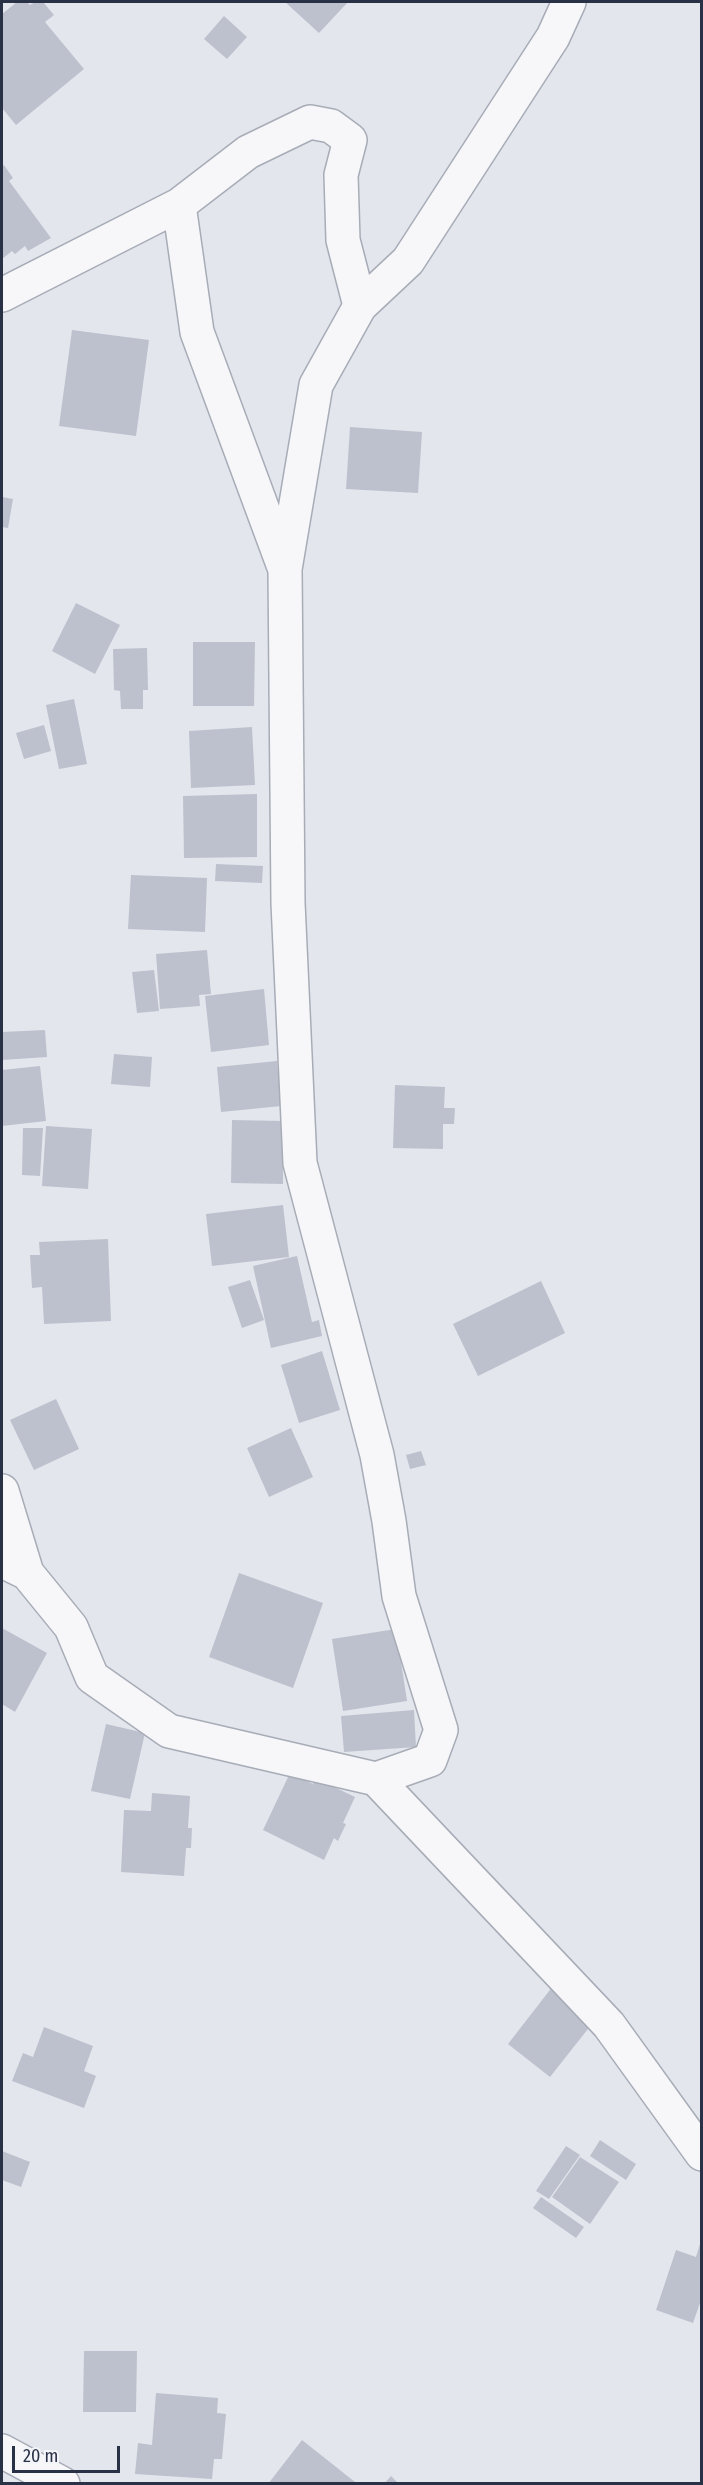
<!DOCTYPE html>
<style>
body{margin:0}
#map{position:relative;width:703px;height:2485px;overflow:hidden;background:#e3e6ec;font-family:"Fira Sans Condensed",sans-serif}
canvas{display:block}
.frame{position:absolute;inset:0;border:3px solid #293147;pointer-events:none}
.scale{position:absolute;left:12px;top:2446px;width:108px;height:27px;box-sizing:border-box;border:3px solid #293147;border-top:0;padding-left:8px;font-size:18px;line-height:21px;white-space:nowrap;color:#293147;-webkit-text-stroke:4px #f3f5f9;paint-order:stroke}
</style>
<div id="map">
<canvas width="703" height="2485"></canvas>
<div class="frame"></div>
<div class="scale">20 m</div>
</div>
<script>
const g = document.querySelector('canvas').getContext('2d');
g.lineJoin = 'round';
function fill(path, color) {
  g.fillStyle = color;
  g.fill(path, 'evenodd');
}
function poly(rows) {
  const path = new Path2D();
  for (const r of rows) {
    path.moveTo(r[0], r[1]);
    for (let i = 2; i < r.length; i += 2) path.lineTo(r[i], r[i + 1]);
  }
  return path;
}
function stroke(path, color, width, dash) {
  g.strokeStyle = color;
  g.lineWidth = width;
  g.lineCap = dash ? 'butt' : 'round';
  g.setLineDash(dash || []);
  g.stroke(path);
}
const building = poly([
 [17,2,27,2,30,5,35,2,43,2,54,15,45,22,84,69,16,125,2,108,2,14],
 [285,2,348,2,319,33],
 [224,16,247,37,227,59,204,39],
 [4,165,13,178,9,181,51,238,28,251,25,246,15,254,12,251,2,259,2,167],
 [72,330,149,340,136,436,59,426],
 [350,427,422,432,418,493,346,489],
 [2,497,13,499,8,528,2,527],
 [76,603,120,625,95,674,52,651],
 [193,642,255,642,254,706,193,706],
 [147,648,148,690,143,690,143,709,121,709,120,691,114,690,113,649],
 [74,699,87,764,59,769,46,705],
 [44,725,51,751,24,759,16,733],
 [252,727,255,785,191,788,189,731],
 [257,794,257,857,184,858,183,796],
 [216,864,263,866,262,883,215,881],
 [131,875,207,878,205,932,128,929],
 [207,950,211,994,199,995,200,1006,160,1009,156,954],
 [154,970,159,1011,137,1013,132,972],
 [264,989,269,1045,211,1052,205,996],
 [45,1030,47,1057,2,1060,2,1032],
 [114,1054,152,1057,150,1087,111,1084],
 [277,1061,281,1106,221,1112,217,1067],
 [40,1066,46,1121,2,1126,2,1070],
 [395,1085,445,1087,444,1108,455,1108,454,1124,443,1124,443,1149,393,1148],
 [232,1120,283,1121,283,1184,231,1183],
 [46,1126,92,1129,88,1189,42,1186],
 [23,1128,43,1128,40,1176,22,1175],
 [283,1205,289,1257,212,1266,206,1214],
 [108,1239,111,1321,44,1324,42,1287,32,1288,30,1255,40,1255,39,1242],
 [297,1256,312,1322,319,1320,322,1336,271,1348,253,1266],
 [250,1280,264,1320,242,1328,228,1287],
 [541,1281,565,1333,478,1376,453,1324],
 [322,1351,340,1410,299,1423,281,1365],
 [56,1399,79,1449,34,1470,10,1420],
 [291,1428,313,1477,269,1497,247,1448],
 [421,1451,426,1465,410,1469,406,1455],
 [239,1573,323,1603,293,1688,209,1657],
 [2,1628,47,1653,15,1712,2,1704],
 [396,1629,407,1701,343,1711,332,1639],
 [414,1710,416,1747,344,1752,341,1716],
 [106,1724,145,1733,130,1799,91,1791],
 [290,1773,313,1784,315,1778,355,1797,343,1823,346,1824,338,1841,334,1838,324,1860,263,1830],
 [152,1793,190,1796,188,1828,192,1828,191,1848,186,1848,184,1876,121,1872,124,1810,151,1811],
 [553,1986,595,2020,550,2077,508,2044],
 [44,2027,93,2046,84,2071,96,2076,84,2108,12,2081,23,2053,33,2057],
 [600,2140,636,2164,626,2180,590,2156],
 [566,2146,580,2155,549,2199,536,2191],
 [2,2151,30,2162,21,2187,2,2180],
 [580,2157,619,2182,590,2224,552,2197],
 [541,2197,584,2227,576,2238,533,2208],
 [701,2241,702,2304,700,2303,693,2323,656,2310,676,2250,696,2257],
 [84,2351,137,2351,136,2412,83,2412],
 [156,2393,218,2398,217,2413,226,2414,222,2459,214,2459,212,2479,135,2474,138,2443,152,2445],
 [302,2440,355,2482,354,2484,268,2484],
 [391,2476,399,2484,384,2484]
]);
const minor = poly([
 [179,205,248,152,310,122,331,126,350,140,341,175,343,240,360,306],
 [2,295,179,205,197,332,284,567],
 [2,1491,27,1573],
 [2,1561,27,1573,71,1627,92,1677,169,1731,376,1779,430,1760,441,1730,399,1596,389,1521,377,1455,300,1163,288,903,285,569,316,385,360,306,408,261,553,37,569,2],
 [376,1779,609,2025,702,2154],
 [2,2451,63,2484]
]);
fill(building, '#bdc1cd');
stroke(minor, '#a7acb7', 36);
stroke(minor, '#f7f7fa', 33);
</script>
